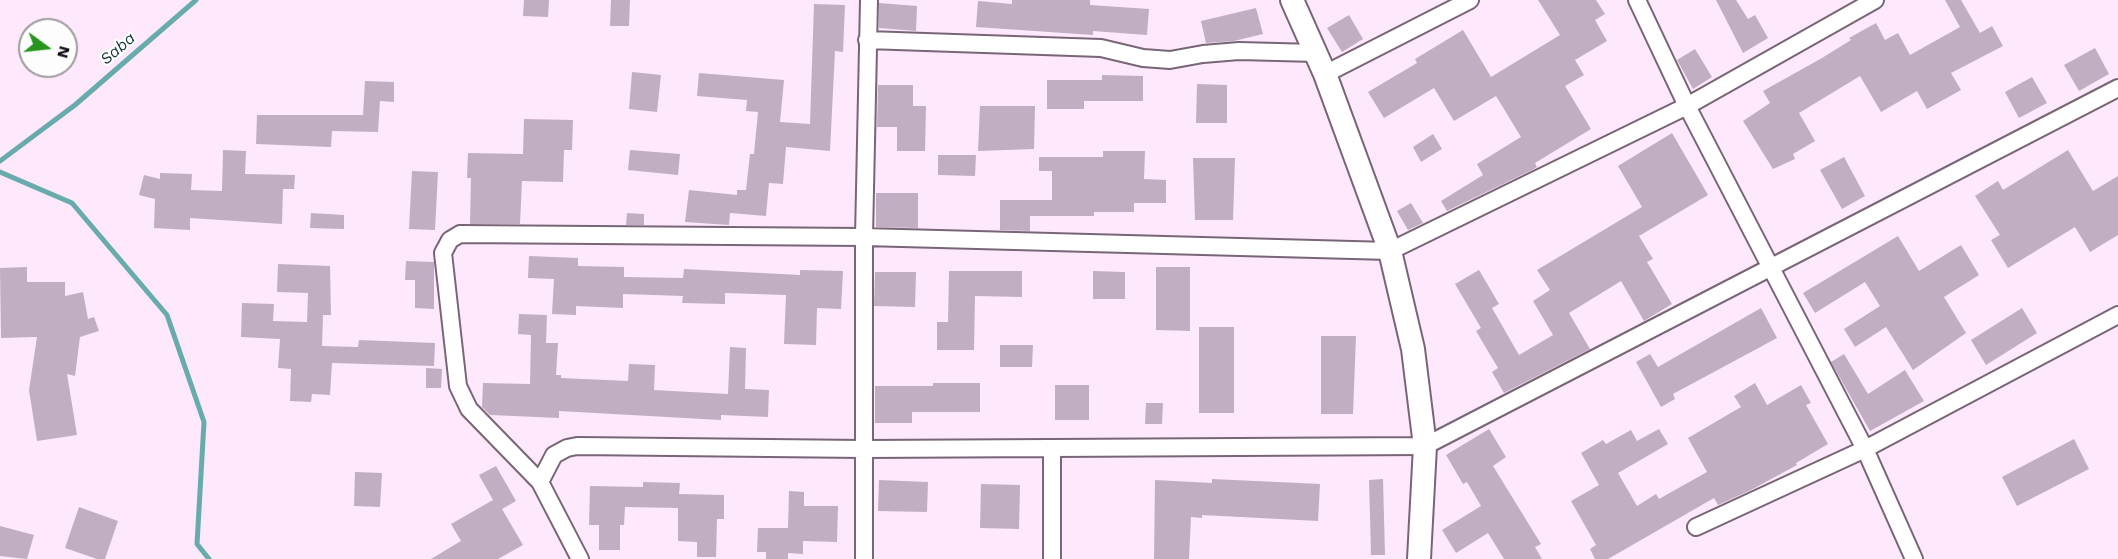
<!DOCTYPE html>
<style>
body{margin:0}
#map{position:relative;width:2118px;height:559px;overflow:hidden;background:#fee8fb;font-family:"Work Sans",sans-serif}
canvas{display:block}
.north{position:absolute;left:18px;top:18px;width:60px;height:60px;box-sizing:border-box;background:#fdfdfd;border:2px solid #9e9b9e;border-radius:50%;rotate:105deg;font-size:16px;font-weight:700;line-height:24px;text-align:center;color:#0f090f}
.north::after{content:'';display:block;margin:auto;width:21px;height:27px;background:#27941d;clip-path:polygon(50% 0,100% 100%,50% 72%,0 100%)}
</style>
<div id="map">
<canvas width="2118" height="559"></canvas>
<div class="north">N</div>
</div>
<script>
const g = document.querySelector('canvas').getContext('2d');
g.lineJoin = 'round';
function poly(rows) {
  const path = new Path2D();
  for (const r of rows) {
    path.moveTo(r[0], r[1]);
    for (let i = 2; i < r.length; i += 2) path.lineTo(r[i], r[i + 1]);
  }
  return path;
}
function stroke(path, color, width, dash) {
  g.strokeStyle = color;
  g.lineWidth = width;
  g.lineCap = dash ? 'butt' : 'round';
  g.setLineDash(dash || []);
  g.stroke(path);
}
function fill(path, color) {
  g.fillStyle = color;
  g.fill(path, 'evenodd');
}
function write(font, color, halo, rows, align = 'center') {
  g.font = font + ' "Work Sans",sans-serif';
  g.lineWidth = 4.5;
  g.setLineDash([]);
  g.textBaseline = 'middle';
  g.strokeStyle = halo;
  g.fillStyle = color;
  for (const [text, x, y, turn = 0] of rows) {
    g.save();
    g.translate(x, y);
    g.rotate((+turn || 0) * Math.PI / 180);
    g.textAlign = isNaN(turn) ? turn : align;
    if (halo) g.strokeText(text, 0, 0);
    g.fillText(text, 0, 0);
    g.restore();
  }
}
const stream = poly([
 [0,161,75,105,196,0],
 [0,172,72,203,167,315,204,422,197,544,209,559]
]);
const building = poly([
 [524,0,549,0,548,17,523,16],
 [611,0,630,0,629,26,610,26],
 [1012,0,1090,0,1090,5,1149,9,1147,35,1093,31,1093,35,976,27,978,1,1012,4],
 [1538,0,1596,0,1605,14,1595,20,1607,41,1575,60,1584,75,1565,86,1591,129,1535,163,1537,167,1532,170,1447,211,1441,201,1483,175,1477,164,1521,137,1496,96,1454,121,1434,88,1384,118,1368,92,1417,63,1415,59,1463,30,1491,77,1560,35],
 [1716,0,1736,0,1748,19,1755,15,1768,38,1743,53],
 [1945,0,1961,0,1980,33,1992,26,2003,46,1951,73,1961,90,1927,109,1917,91,1881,112,1860,76,1799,113,1815,141,1793,154,1795,159,1773,169,1743,121,1770,103,1763,91,1822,58,1851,40,1849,38,1876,23,1885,40,1898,33,1910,55,1960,27],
 [879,3,917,6,916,31,879,28],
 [814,4,845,5,843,52,835,51,830,151,786,147,783,184,769,183,766,216,730,213,729,225,685,222,689,190,737,195,737,190,746,190,750,154,754,154,758,112,746,111,747,100,697,96,699,73,784,80,780,122,810,124],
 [1256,8,1263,34,1234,41,1206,43,1201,21],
 [1349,15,1363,39,1342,52,1327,28],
 [2095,48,2109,74,2079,91,2064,65],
 [1695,49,1712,77,1693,89,1677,60],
 [632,72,661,75,657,112,629,109],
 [1102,75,1143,76,1143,101,1084,101,1084,109,1047,109,1047,80,1102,80],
 [2032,77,2047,103,2019,118,2005,92],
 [365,81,394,82,394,102,380,101,378,132,332,131,331,147,256,144,257,115,363,115],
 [1197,84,1227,85,1227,123,1196,123],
 [878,85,913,85,913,106,926,106,925,151,897,151,897,127,877,127],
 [980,106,1035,106,1034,149,978,151],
 [524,119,573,120,572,150,564,150,563,182,522,181,520,224,470,224,471,178,467,178,468,153,523,154],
 [1672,133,1708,195,1639,236,1653,259,1647,262,1672,304,1644,321,1621,281,1569,313,1590,349,1504,393,1492,372,1498,368,1476,331,1481,328,1455,284,1479,270,1499,304,1492,308,1519,355,1553,335,1533,301,1550,290,1537,270,1642,207,1618,166],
 [1433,134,1442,149,1421,162,1413,147],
 [223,150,246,151,245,174,295,175,294,189,283,189,282,224,190,218,190,230,154,228,155,199,139,195,144,175,160,179,160,173,192,174,191,190,222,191],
 [630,150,680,154,678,175,628,170],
 [2068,150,2093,191,2118,176,2118,235,2090,252,2075,227,2008,268,1991,240,2000,235,1975,196,1998,181,2003,190],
 [1103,151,1145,151,1144,179,1166,180,1166,203,1134,203,1134,212,1094,212,1094,216,1030,216,1030,231,1000,230,1000,200,1052,200,1052,171,1039,171,1039,157,1103,157],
 [938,155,976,155,975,176,938,175],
 [1844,157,1865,196,1842,209,1820,170],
 [1193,158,1235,158,1233,220,1195,220],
 [412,171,438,172,435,230,409,229],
 [876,193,918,193,918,228,876,227],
 [1411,203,1423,223,1408,230,1397,211],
 [311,213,344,215,344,229,310,228],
 [627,213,644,214,644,225,626,225],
 [1898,236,1919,271,1961,245,1979,275,1944,297,1966,333,1913,370,1886,327,1855,347,1844,329,1880,306,1865,282,1815,313,1803,293],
 [529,256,578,258,578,266,624,267,624,277,683,278,684,269,800,275,800,270,843,271,841,309,817,308,816,345,784,344,786,295,725,293,725,304,682,303,683,296,623,294,623,308,576,306,576,315,552,314,554,279,528,278],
 [406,261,434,262,434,309,415,308,415,280,405,280],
 [278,264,330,266,331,315,323,315,322,346,358,347,359,340,435,343,434,366,332,363,330,395,312,394,311,402,290,401,291,369,278,368,280,339,241,337,242,303,274,304,273,321,307,322,308,293,277,292],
 [27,267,27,282,65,282,65,296,83,292,88,319,94,317,99,331,80,337,75,376,67,374,77,435,37,441,29,390,37,337,1,338,0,268],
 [1156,267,1190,267,1190,331,1156,330],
 [949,271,1022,271,1022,297,975,296,974,350,937,350,937,322,948,322],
 [1093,271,1125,272,1125,299,1093,299],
 [875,272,916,272,915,307,874,306],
 [1761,308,1777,338,1673,394,1675,399,1661,407,1636,362,1650,354,1658,367],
 [2022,308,2037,333,1986,365,1971,340],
 [519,314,547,315,546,343,558,343,556,375,561,375,561,378,628,381,629,364,655,365,654,390,728,394,730,347,746,348,745,389,769,390,768,417,721,415,721,420,559,411,559,418,490,415,482,407,483,383,530,384,531,335,518,334],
 [1199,327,1234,327,1234,413,1199,413],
 [1321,336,1356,336,1353,414,1321,414],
 [1000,345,1033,345,1032,367,1000,367],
 [1844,354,1868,394,1905,370,1924,401,1870,431,1831,362],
 [426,368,442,369,441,388,426,388],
 [933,383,980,383,980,412,912,412,912,423,875,423,875,386,933,386],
 [1755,383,1767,405,1801,385,1811,403,1806,405,1828,444,1796,463,1797,465,1751,490,1718,505,1714,498,1608,559,1595,559,1590,549,1596,545,1571,501,1599,485,1581,453,1603,440,1606,444,1631,430,1637,441,1659,429,1668,444,1618,473,1637,506,1656,494,1659,499,1707,472,1688,438,1741,407,1734,396],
 [1055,385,1089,385,1089,420,1055,420],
 [1146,403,1163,403,1162,424,1145,424],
 [1489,429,1506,457,1493,466,1541,544,1535,547,1542,559,1504,559,1488,533,1456,553,1442,530,1481,506,1467,482,1463,484,1446,455],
 [2074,439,2089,469,2017,506,2002,477],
 [496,466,516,501,502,509,523,545,498,559,431,559,461,541,451,524,493,500,479,475],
 [355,472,382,473,380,507,354,506],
 [1212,479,1320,484,1318,521,1202,515,1202,518,1191,517,1189,559,1154,559,1155,480,1212,483],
 [1383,479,1385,555,1371,555,1369,480],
 [879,480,928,482,927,512,878,511],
 [643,482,680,483,679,494,724,495,724,519,717,519,716,557,697,557,697,542,678,541,678,508,625,507,624,525,620,525,620,550,599,550,599,525,589,525,590,486,643,487],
 [981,484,1020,485,1019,529,980,528],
 [789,491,804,492,804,506,838,506,837,542,803,541,803,554,788,553,788,559,766,559,766,552,757,552,758,528,788,528],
 [79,507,118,521,105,559,97,559,65,548],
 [0,526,34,535,27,559,0,556]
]);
const street = poly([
 [1637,0,1687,106,1865,449,1914,559],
 [867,40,1101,48,1143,58,1170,60,1203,54,1239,51,1316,53],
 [1325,74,1470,0],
 [540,482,554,455,567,448,577,446,864,449,1425,446,2118,88],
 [1696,527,1865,449,2118,315],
 [580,559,540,482,469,409,458,386,443,253,450,240,460,234,864,237,1390,251,1687,106,1875,0],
 [864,559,864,237,869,0],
 [1052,559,1052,448]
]);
const secondary = poly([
 [1292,0,1325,74,1390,251,1413,349,1425,446,1419,559]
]);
const waterNames = [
 ["Saba",118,49,-41]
];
stroke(stream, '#67abac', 5);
fill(building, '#c2aec2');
stroke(street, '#786576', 20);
stroke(secondary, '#786576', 26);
stroke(street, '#fff', 16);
stroke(secondary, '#fff', 22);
write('italic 16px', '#143637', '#fdfdfd', waterNames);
</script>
